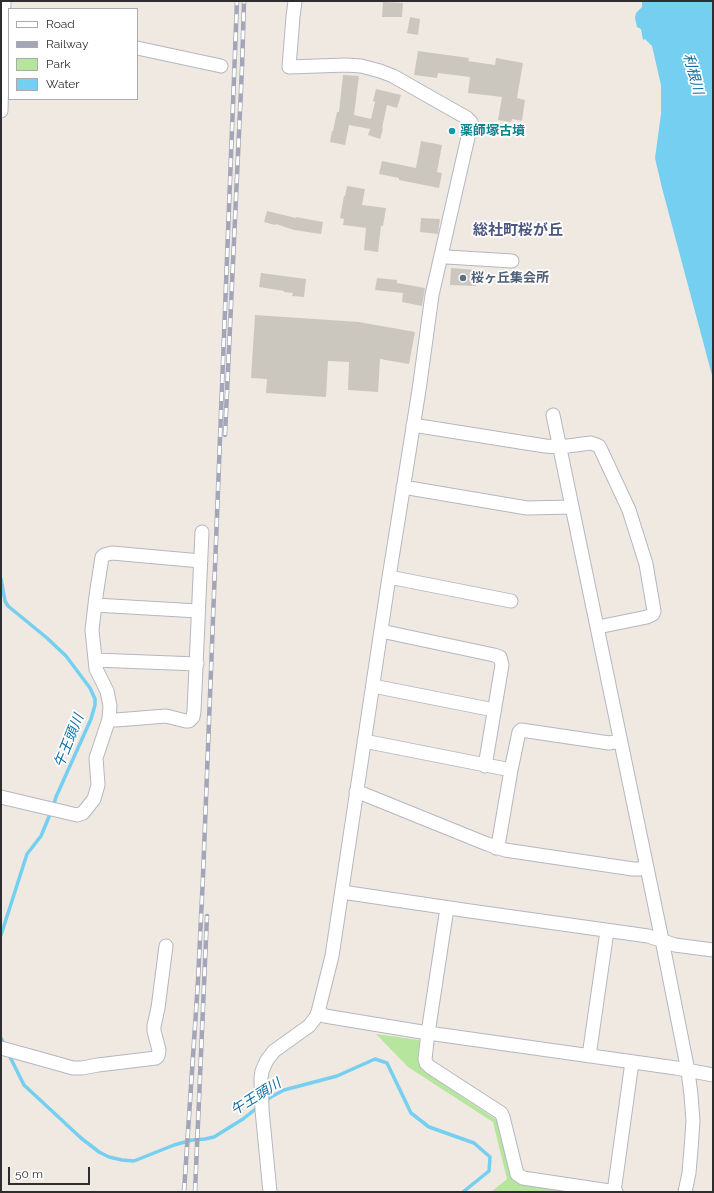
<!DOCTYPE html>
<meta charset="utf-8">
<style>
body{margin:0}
#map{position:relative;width:714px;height:1193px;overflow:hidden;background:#efe9e1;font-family:Raleway,sans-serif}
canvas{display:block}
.frame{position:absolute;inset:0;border:2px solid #2e2e2e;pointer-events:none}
.legend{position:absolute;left:8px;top:8px;width:130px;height:92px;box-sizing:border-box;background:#fff;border:1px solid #ababab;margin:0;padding:5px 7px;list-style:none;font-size:12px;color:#2e2e2e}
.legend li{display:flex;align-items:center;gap:8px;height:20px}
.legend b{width:20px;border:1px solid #ababab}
.scale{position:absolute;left:8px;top:1167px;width:82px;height:18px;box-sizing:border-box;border:2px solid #2e2e2e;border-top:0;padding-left:5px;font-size:12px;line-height:14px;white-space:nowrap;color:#2e2e2e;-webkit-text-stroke:3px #fff;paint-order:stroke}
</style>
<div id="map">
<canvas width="714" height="1193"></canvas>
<div class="frame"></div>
<ul class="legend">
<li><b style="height:5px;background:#fff"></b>Road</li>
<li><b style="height:5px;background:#a3a6b8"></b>Railway</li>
<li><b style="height:11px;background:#b6e59e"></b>Park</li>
<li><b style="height:11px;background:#75cff0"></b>Water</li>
</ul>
<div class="scale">50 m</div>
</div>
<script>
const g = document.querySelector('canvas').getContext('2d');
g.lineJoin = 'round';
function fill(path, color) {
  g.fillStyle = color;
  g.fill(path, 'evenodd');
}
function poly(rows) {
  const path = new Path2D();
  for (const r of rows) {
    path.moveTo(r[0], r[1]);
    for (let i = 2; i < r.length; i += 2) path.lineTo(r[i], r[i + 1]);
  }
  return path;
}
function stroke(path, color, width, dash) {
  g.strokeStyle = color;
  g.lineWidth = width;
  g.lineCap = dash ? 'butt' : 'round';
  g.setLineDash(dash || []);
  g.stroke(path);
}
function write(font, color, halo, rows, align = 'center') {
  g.font = font + ' Raleway,"Noto Sans JP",sans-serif';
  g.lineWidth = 3.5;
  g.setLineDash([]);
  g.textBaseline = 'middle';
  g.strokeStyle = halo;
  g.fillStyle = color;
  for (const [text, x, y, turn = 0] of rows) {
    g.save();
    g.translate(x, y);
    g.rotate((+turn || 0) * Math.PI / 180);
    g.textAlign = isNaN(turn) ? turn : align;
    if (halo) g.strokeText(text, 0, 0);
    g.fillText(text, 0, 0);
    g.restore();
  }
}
const green = poly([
 [376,1034,419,1040,423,1045,420,1065,422,1070,497,1120,513,1180,517,1183,571,1192,491,1192,507,1179,493,1122,408,1067]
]);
const water = poly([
 [642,1,713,1,713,379,662,188,655,158,661,114,661,85,652,46,645,39,643,40,641,29,637,27,635,18,636,13,642,7]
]);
const stream = poly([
 [1,579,5,601,8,606,47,638,66,656,90,688,95,699,95,705,91,719,56,797,53,807],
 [1,935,27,854,41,836,51,812],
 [1,1038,5,1046],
 [8,1053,24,1085,81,1138,99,1152,109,1157,122,1160,134,1161,174,1145,192,1140,205,1139,214,1137,243,1119,258,1107],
 [266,1101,271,1097,284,1090,337,1076,375,1059,387,1063,411,1113,429,1127,474,1143,490,1157,489,1171,463,1192]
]);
const building = poly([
 [383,2,403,3,402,17,382,17],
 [410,17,420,19,418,35,407,33],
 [418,51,469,58,468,61,495,65,496,58,523,63,517,98,525,100,522,121,512,119,511,122,498,120,502,97,468,93,470,77,438,73,437,78,414,75],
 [343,75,359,76,354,115,371,119,375,102,373,101,376,89,401,95,397,108,387,105,382,128,383,129,380,139,368,135,370,129,349,125,345,145,330,142,332,131,333,131,337,112,339,112],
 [421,141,442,145,437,172,442,173,439,188,399,180,399,178,379,174,382,161,416,168],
 [347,186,365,189,362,205,386,208,383,226,381,226,378,252,364,250,366,228,343,225,344,219,340,218,344,196,345,196],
 [267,211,296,218,296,217,323,222,321,234,294,230,276,224,275,225,264,222],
 [421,218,440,219,438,234,420,232],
 [451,268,477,270,476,286,450,285],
 [261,273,306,279,304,297,292,296,293,293,284,292,284,291,259,287],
 [377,278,397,280,397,283,425,288,422,306,402,302,403,293,375,290],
 [255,315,359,322,415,332,409,364,380,359,378,392,348,390,349,362,328,361,326,397,266,393,267,379,251,378]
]);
const minor = poly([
 [137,48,221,66],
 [1,111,4,1],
 [441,255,447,257,512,261],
 [553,415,662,940,688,1071,691,1095,693,1121,691,1149,689,1173,685,1192],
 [413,425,545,446,560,447,591,443,599,446,601,450,629,510,646,564,654,611,653,614,647,617,598,627],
 [403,487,527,508,572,507],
 [389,577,511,601],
 [95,605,198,611],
 [381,631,494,655,500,657,502,665,485,766],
 [95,660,197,664],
 [373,686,494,710],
 [109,719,116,720,166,716,186,721,189,721,193,717,194,711,202,532],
 [364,741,511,770],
 [356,792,361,793,487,844,505,850,633,869,639,869,646,867],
 [1,797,77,815,83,813,94,799,98,785,96,758,109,719,110,706,107,691,96,669,92,630,96,596,102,557,104,555,112,553,201,561],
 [496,848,499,840,511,770,519,732,521,730,609,743,620,741],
 [342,892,470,911,648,936,675,945,713,950],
 [447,908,428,1033,425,1059,426,1063,430,1067,501,1113,503,1117,517,1174,523,1178,616,1192],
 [318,1012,325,1016,331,1017,428,1033,676,1068,713,1075],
 [1,1048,23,1054,73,1068,82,1068,98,1065,156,1058,158,1056,159,1050,154,1031,154,1026,158,1008,166,946],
 [589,1056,607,931],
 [270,1192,262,1110,261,1078,262,1071,267,1060,274,1051,309,1026,316,1017,318,1012,332,956,389,577,419,390,432,295,471,124,471,122,467,118,393,76,380,71,361,66,346,65,289,67,293,17,295,1],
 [614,1192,632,1062]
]);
const rail = poly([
 [225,435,242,68,244,1],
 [184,1192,198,981,203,876,237,1],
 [195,1192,207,916]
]);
const markers = [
 [452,131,4,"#0f9aa8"],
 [463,278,4,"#5c6f8a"]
];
const cultureNames = [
 ["薬師塚古墳",460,131]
];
const serviceNames = [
 ["桜ヶ丘集会所",471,278]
];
const waterNames = [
 ["利根川",693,74,75],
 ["午王頭川",69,741,-68],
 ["午王頭川",256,1097,-32]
];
const quarterNames = [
 ["総社町桜が丘",518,230]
];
fill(green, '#b6e59e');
fill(water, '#75cff0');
stroke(stream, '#75cff0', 3.5);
fill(building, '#cbc7bf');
stroke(minor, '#b4b7c1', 15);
stroke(minor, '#fff', 13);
stroke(rail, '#a3a6b8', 4.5);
stroke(rail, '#fff', 3, [9]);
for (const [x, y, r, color] of markers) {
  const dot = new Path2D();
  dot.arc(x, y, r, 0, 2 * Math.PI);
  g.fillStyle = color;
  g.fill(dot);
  stroke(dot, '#fff', 1.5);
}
write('bold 13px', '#0d838f', '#fff', cultureNames, 'left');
write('bold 13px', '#4e5e75', '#fff', serviceNames, 'left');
write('italic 14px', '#0d6fa3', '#fff', waterNames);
write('bold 15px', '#4d5680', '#fff', quarterNames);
</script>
